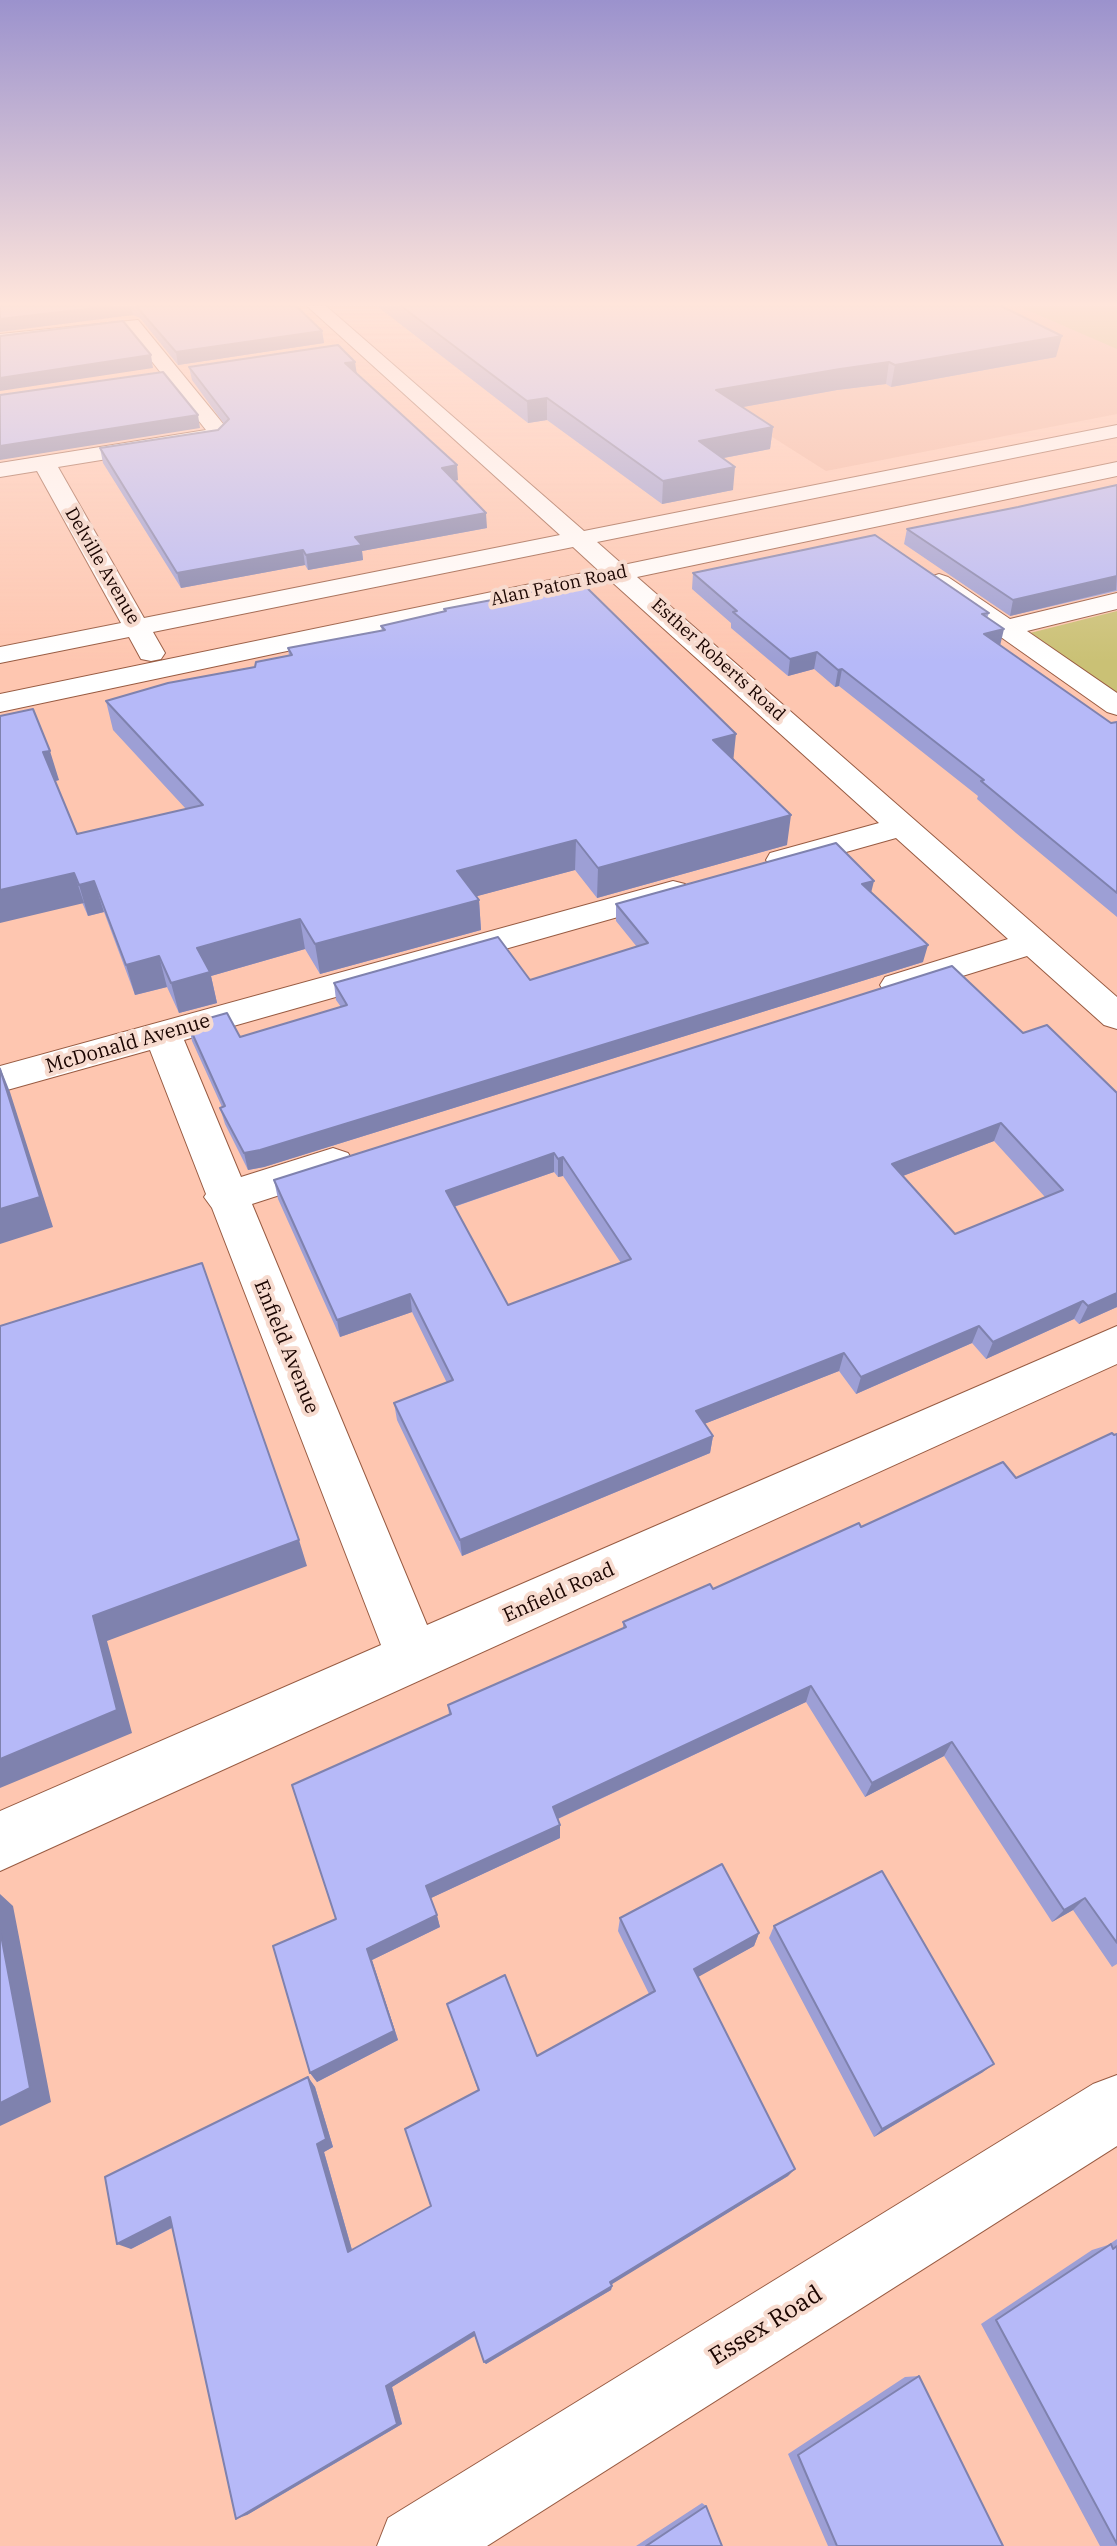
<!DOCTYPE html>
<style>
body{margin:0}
canvas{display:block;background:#fec6b0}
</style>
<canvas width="1117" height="2546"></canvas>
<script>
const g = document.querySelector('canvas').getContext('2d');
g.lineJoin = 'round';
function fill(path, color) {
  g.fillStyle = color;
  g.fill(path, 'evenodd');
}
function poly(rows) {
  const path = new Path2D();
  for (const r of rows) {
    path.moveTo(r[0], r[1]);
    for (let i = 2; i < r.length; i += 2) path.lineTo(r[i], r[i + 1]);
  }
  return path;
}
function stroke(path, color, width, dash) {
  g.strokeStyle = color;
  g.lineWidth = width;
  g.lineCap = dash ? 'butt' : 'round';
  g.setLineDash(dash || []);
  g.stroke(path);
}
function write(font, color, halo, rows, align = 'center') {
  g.font = font + ' "IBM Plex Serif",serif';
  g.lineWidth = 8;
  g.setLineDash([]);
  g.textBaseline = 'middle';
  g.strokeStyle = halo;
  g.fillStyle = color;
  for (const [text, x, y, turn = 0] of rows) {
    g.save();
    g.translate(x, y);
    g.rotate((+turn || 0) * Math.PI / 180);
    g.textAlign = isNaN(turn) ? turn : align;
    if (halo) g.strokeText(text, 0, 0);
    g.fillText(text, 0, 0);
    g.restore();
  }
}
const built = poly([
 [696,306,1117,306,1117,414,826,471,630,347]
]);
const green = poly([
 [1018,306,1117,306,1117,349],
 [1117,611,1117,695,1026,634]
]);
const minor = poly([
 [307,306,326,306,584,531,1117,425,1117,437,597,542,623,565,1117,462,1117,476,637,577,1117,997,1117,1029,1104,1025,1027,956,898,996,885,993,880,985,885,977,1008,939,896,838,782,870,770,867,766,860,770,853,879,823,612,582,0,712,0,694,598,570,573,547,153,632,165,653,161,659,151,661,141,659,129,637,0,663,0,647,121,623,37,471,0,477,0,463,206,430,127,330,0,346,0,334,138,320,229,431,212,442,58,467,144,618,560,535,307,306],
 [939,574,948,577,1010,619,1117,593,1117,609,1027,631,1117,693,1117,715,1107,712,930,587,926,582,930,577,939,574],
 [673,881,685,884,690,891,685,898,184,1040,241,1177,333,1148,348,1153,354,1163,348,1173,252,1204,427,1625,1117,1326,1117,1364,0,1871,0,1811,381,1645,212,1208,204,1197,206,1194,150,1050,0,1092,0,1066,673,881],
 [1117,2075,1117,2146,487,2546,377,2546,388,2518,1093,2084,1117,2075]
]);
const wall = poly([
 [0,306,296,306,322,331,324,343,178,365,140,318,133,315],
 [377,306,1001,306,1056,357,891,387,886,384,837,390,743,407,773,427,770,449,724,458,733,490,662,504,547,420,528,423],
 [189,367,357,374,458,480,454,481,487,528,362,551,363,560,308,570,305,565,181,588,103,463,100,448,218,430,224,424,192,380],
 [1117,485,1117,591,1010,616,904,544,907,529,1018,507],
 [693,573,989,613,987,618,1000,646,1111,723,1117,722,1117,917,1016,833,977,799,978,796,839,686,835,687,814,669,788,676,731,628,731,623,692,589],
 [444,609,734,759,787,845,597,898,575,870,477,896,479,900,481,930,320,974,305,949,211,976,217,1003,179,1013,167,987,135,995,104,912,88,916,0,716,59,780,55,781,77,834,186,809,113,730,106,701,255,667,289,656,288,648,382,631,381,626,444,611],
 [871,893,923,962,264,1167,248,1170,225,1124,220,1108,222,1107,192,1041,188,1024,240,1037,341,1007,336,1000,334,983,530,980,637,947,616,921,616,904],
 [1023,1033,1117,1307,1079,1324,1074,1319,986,1359,972,1343,856,1394,839,1371,704,1424,713,1436,710,1453,462,1556,397,1420,394,1403,447,1383,412,1312,340,1337,278,1199,274,1180],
 [994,1141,1045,1197,955,1234,903,1176],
 [554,1172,558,1177,563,1176,621,1263,508,1305,454,1207],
 [1117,1434,1117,1964,1112,1967,1073,1910,1052,1922,944,1756,865,1797,806,1702,558,1819,560,1825,560,1838,431,1898,440,1927,372,1960,398,2040,317,2082,310,2073,336,1919,449,1715,448,1705,623,1628,623,1622,713,1589,861,1527,1016,1478],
 [620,1918,759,1933,754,1946,698,1976,788,2176,611,2284,612,2286,611,2290,486,2364,484,2362,475,2336,392,2387,402,2424,247,2515,172,2228,131,2249,308,2077,315,2087,333,2147,324,2152,352,2250,431,2206,478,2090,447,2004,537,2056,649,1994,618,1931],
 [774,1926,983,2072,874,2137,769,1938],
 [1117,2239,1117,2546,1100,2546,981,2324,1092,2250,1108,2245],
 [919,2376,1003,2546,828,2546,788,2454,905,2377],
 [702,2503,706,2506,722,2546,636,2546]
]);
const shadedWall = poly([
 [112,306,131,306,133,315,0,332,0,319],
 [322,331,324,343,178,365,176,352],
 [1062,336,1056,357,891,387,895,365],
 [151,355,153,368,0,391,0,378],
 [355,362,357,375,345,363],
 [889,362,886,384,837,390,715,412,716,390,840,369],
 [547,398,547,420,528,423,527,401],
 [198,415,200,428,0,460,0,446],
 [773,427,770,449,697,463,699,441],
 [457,465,458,480,442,483,442,468],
 [735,467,733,490,662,504,663,481],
 [486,513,487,528,362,551,363,560,308,570,306,555,355,537],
 [303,550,305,565,181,588,177,573],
 [1117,576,1116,590,1010,616,1013,600],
 [1004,629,1000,646,984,634],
 [817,652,814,669,788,676,790,659],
 [842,669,839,686,835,687,838,670],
 [736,734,733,763,713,740],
 [50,751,59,780,52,782,43,752],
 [791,815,787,845,597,898,598,868],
 [576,840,575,870,459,901,457,871],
 [74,873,84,903,0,923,0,890],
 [94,881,104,912,88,916,79,885],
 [874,881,870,897,862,884],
 [479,900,481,930,320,974,315,944],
 [300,919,305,949,211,976,217,1003,179,1013,171,983,197,948],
 [928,945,923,962,264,1167,248,1170,244,1153],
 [159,956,167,987,135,995,126,965],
 [0,1067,10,1092,53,1227,0,1244],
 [1001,1123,994,1141,887,1182,892,1164],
 [554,1153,554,1172,447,1209,446,1191],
 [563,1157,563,1176,558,1177,558,1159],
 [1117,1293,1117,1307,1079,1324,1088,1306],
 [410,1294,412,1312,340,1337,337,1320],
 [1083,1301,1074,1319,986,1359,993,1342],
 [979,1326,972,1343,856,1394,861,1377],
 [844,1353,839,1371,694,1428,696,1411],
 [713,1436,710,1453,462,1556,460,1540],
 [299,1540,307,1566,107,1641,132,1733,0,1788,0,1759,93,1616],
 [811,1686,806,1702,553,1821,553,1807],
 [952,1742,944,1756,865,1797,872,1783],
 [560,1825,560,1838,429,1899,426,1886],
 [0,1894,13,1906,51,2102,0,2126],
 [1085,1898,1073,1910,1052,1922,1064,1910],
 [437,1915,440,1927,372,1960,398,2040,317,2082,310,2073,367,1949],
 [759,1933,754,1946,691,1981,694,1969],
 [994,2064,983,2072,874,2137,882,2129],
 [308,2077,315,2087,333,2147,324,2152,354,2257,348,2252,317,2144],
 [795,2169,788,2176,609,2286,610,2282],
 [170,2217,181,2223,131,2249,117,2244],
 [612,2286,611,2290,486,2364,484,2362],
 [474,2332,476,2335,392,2387,402,2424,247,2515,236,2519,386,2386]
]);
const building = poly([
 [0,306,112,306,0,319,0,306],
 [136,306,296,306,322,331,176,352,136,306],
 [401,306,1001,306,1062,336,895,365,889,362,840,369,716,390,773,427,699,441,735,467,663,481,547,398,527,401,401,306],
 [123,321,151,355,0,378,0,336,123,321],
 [338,345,355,362,345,363,457,465,442,468,486,513,355,537,362,545,306,555,303,550,177,573,100,448,218,430,229,419,189,367,338,345],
 [163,372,198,415,0,446,0,395,163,372],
 [1117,485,1117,576,1013,600,907,529,1018,507,1117,485],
 [875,535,989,613,982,614,1004,629,984,634,1111,723,1117,722,1117,893,981,781,984,780,842,669,838,670,817,652,790,659,733,612,737,611,693,573,875,535],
 [582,583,736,734,713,740,791,815,598,868,576,840,457,871,479,900,315,944,300,919,197,948,210,972,171,983,159,956,126,965,94,881,79,885,74,873,0,890,0,716,33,709,50,751,43,752,77,834,203,805,106,701,168,683,255,667,256,662,292,655,288,648,385,630,381,626,446,611,444,609,582,583],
 [836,843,874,881,862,884,928,945,260,1150,244,1153,220,1108,225,1106,188,1024,227,1013,240,1037,347,1005,334,983,498,937,530,980,648,943,616,904,836,843],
 [952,966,1023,1033,1047,1025,1117,1093,1117,1293,1088,1306,1083,1301,993,1342,979,1326,861,1377,844,1353,696,1411,713,1436,460,1540,394,1403,453,1380,410,1294,337,1320,274,1180,952,966],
 [1001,1123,1063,1190,955,1234,892,1164,1001,1123],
 [554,1153,558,1159,563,1157,631,1259,508,1305,446,1191,554,1153],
 [0,1069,40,1197,0,1209,0,1069],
 [202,1263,299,1540,93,1616,117,1710,0,1759,0,1326,202,1263],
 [1112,1433,1114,1435,1117,1434,1117,1943,1085,1898,1064,1910,952,1742,872,1783,811,1686,553,1807,560,1825,426,1886,437,1915,367,1949,394,2031,310,2073,273,1946,336,1919,292,1785,451,1714,448,1705,626,1627,623,1622,710,1584,713,1589,859,1523,861,1527,1003,1462,1016,1478,1112,1433],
 [722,1864,759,1933,694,1969,795,2169,610,2282,612,2286,484,2362,474,2332,386,2386,397,2424,236,2519,170,2217,117,2244,105,2177,308,2077,326,2139,317,2144,348,2252,431,2206,405,2129,479,2090,447,2004,505,1975,537,2056,655,1991,620,1918,722,1864],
 [882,1871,994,2064,882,2129,774,1926,882,1871],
 [0,1930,30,2088,0,2103,0,1930],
 [1111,2244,1113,2249,1117,2246,1117,2544,996,2320,1111,2244],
 [919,2376,1003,2546,837,2546,798,2455,919,2376],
 [706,2506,722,2546,646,2546,706,2506]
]);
const farStreetnames = [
 ["Delville Avenue",102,566,60],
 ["Alan Paton Road",559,586,-12],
 ["Esther Roberts Road",718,660,42]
];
const streetNames = [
 ["McDonald Avenue",128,1044,-16],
 ["Enfield Avenue",286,1347,68],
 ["Enfield Road",559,1593,-24]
];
const nearStreetnames = [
 ["Essex Road",766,2326,-32]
];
fill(built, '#f4b69f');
fill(green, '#cac175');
stroke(minor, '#985b42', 2);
fill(minor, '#fff');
fill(wall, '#9d9fd5');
fill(shadedWall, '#7f82ae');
fill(building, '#b6b9f8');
stroke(building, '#7f82ae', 2);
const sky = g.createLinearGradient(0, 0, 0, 662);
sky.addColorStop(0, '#9b92cd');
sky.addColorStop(0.46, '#ffe5db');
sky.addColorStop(1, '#ffe5db00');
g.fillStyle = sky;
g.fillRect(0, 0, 1117, 662);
write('18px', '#1b0501', '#f7dbcf', farStreetnames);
write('20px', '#1b0501', '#f7dbcf', streetNames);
write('24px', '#1b0501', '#f7dbcf', nearStreetnames);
</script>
